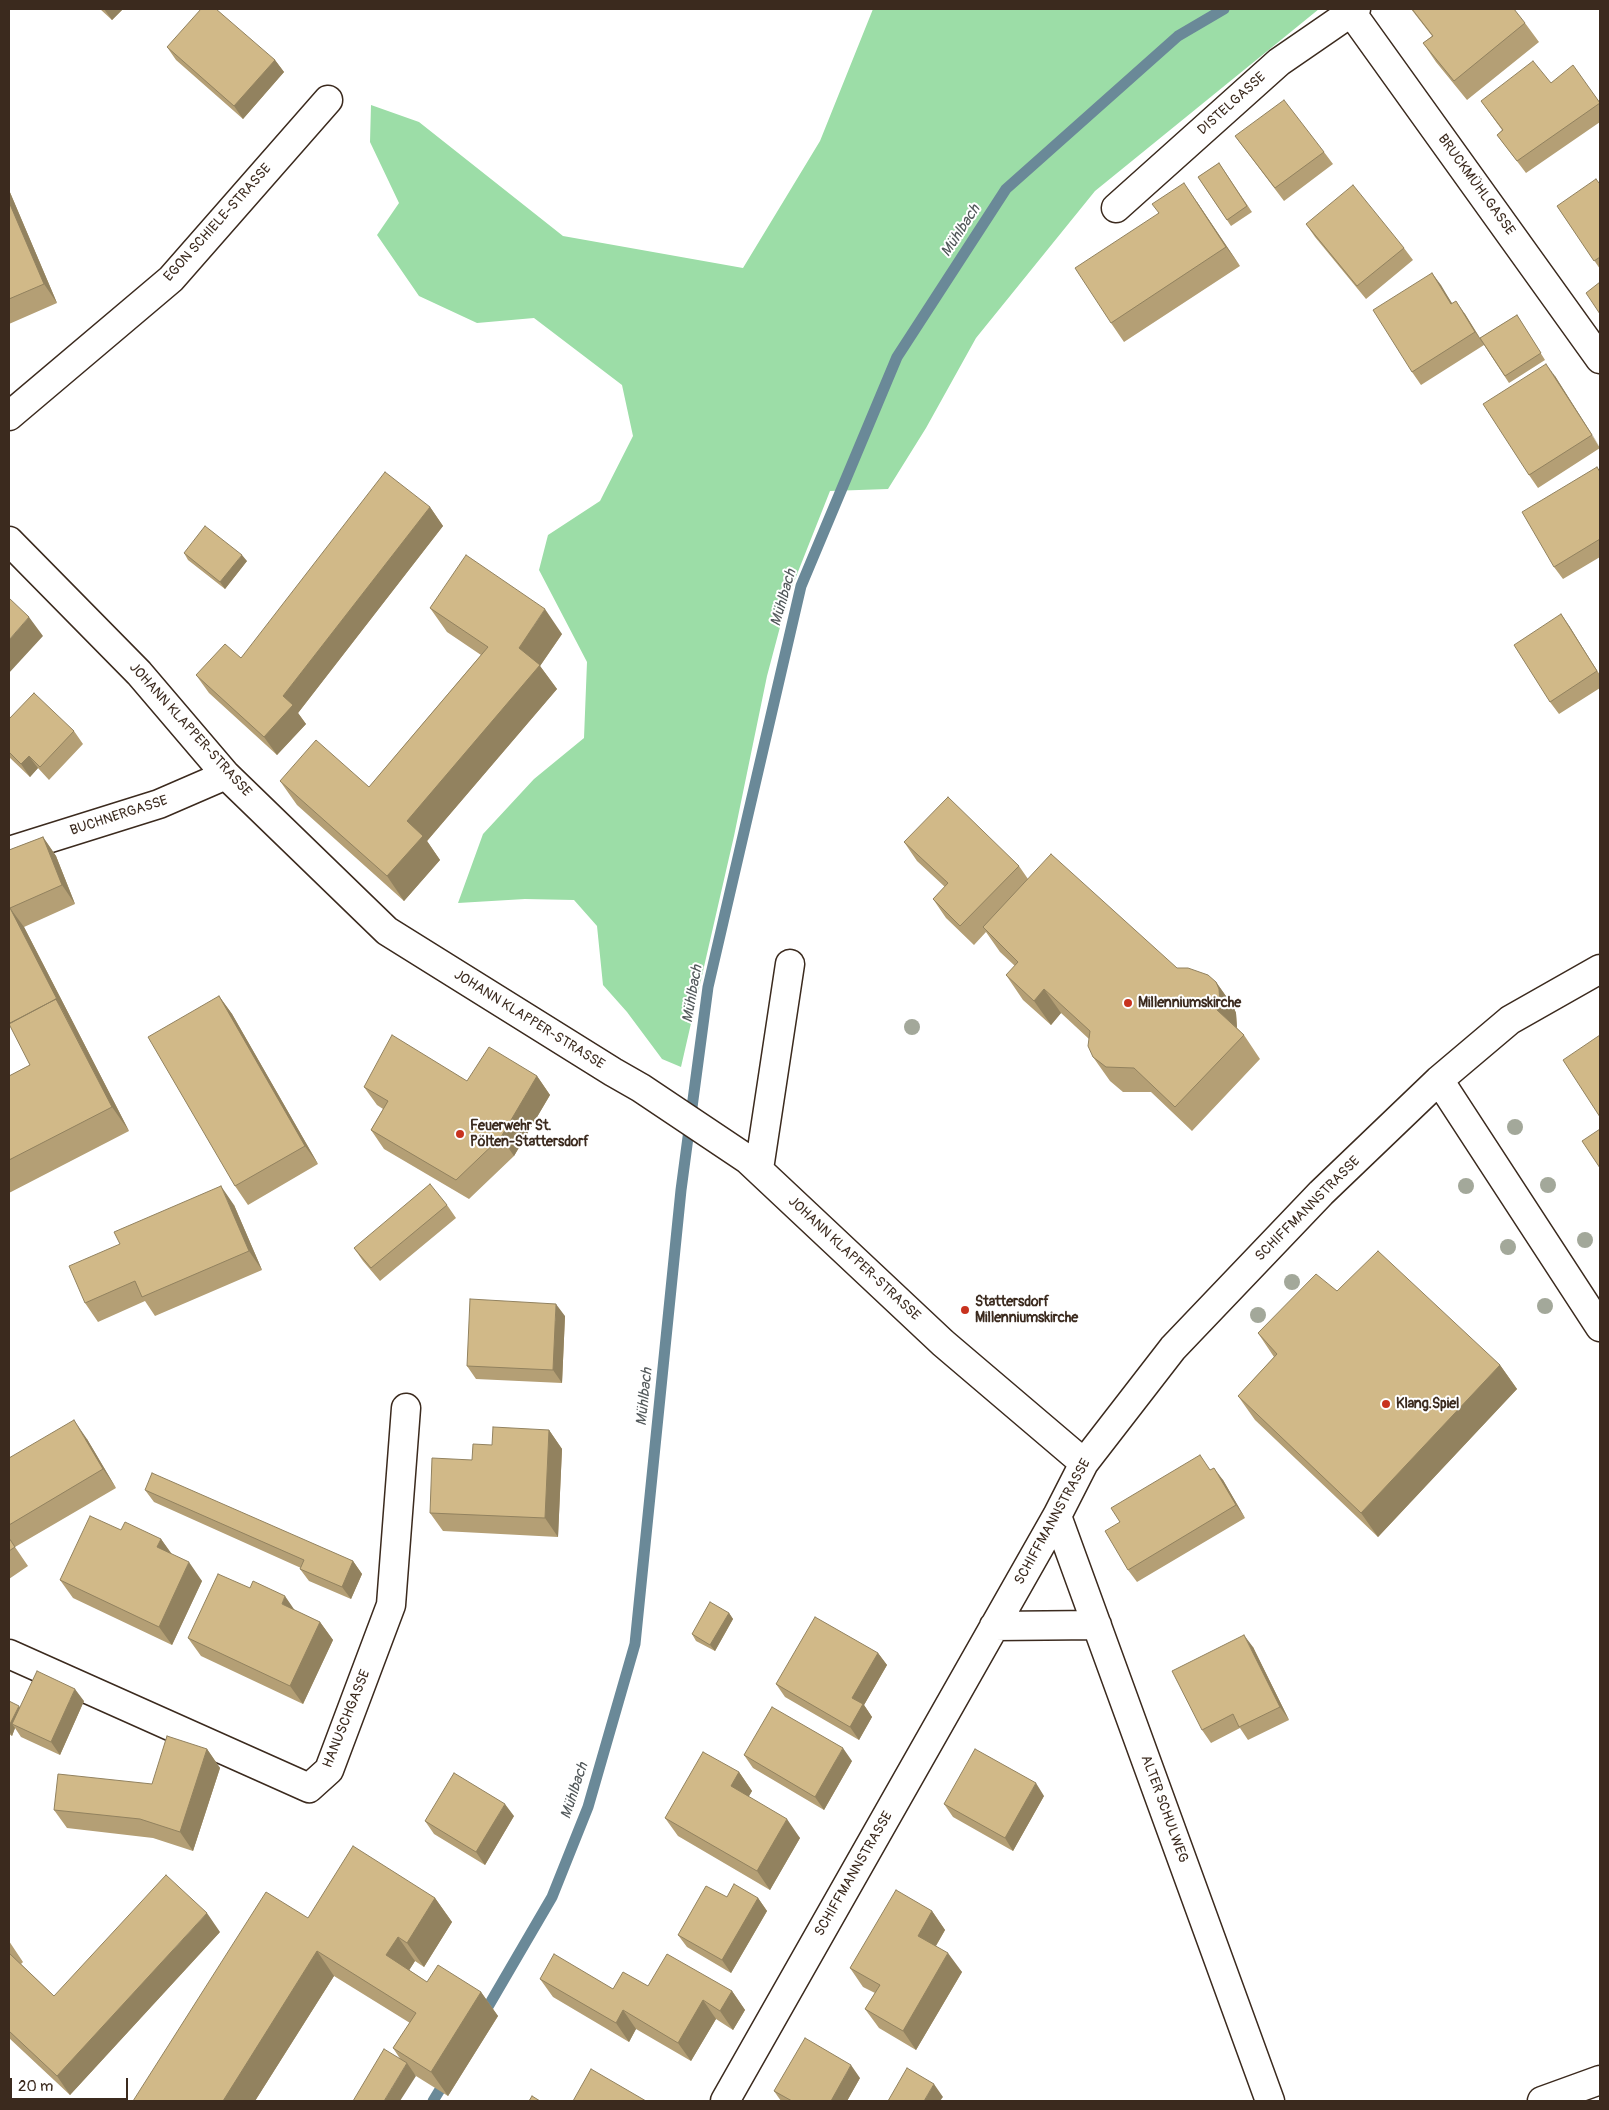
<!DOCTYPE html>
<meta charset="utf-8">
<style>
body{margin:0}
#map{position:relative;width:1609px;height:2110px;overflow:hidden;background:#fff;font-family:Pangolin,sans-serif}
canvas{display:block}
.frame{position:absolute;inset:0;border:10px solid #3b2a1e;pointer-events:none}
.scale{position:absolute;left:10px;top:2078px;width:118px;height:22px;box-sizing:border-box;border:2px solid #3b2a1e;border-top:0;padding-left:6px;font-size:15px;line-height:18px;white-space:nowrap;color:#3b2a1e;-webkit-text-stroke:4px #fff;paint-order:stroke}
</style>
<div id="map">
<canvas width="1609" height="2110"></canvas>
<div class="frame"></div>
<div class="scale">20 m</div>
</div>
<script>
const g = document.querySelector('canvas').getContext('2d');
g.lineJoin = 'round';
function fill(path, color) {
  g.fillStyle = color;
  g.fill(path, 'evenodd');
}
function poly(rows) {
  const path = new Path2D();
  for (const r of rows) {
    path.moveTo(r[0], r[1]);
    for (let i = 2; i < r.length; i += 2) path.lineTo(r[i], r[i + 1]);
  }
  return path;
}
function stroke(path, color, width, dash) {
  g.strokeStyle = color;
  g.lineWidth = width;
  g.lineCap = dash ? 'butt' : 'round';
  g.setLineDash(dash || []);
  g.stroke(path);
}
function write(font, color, halo, rows, align = 'center') {
  g.font = font + ' Pangolin,sans-serif';
  g.lineWidth = 4;
  g.setLineDash([]);
  g.textBaseline = 'middle';
  g.strokeStyle = halo;
  g.fillStyle = color;
  for (const [text, x, y, turn = 0] of rows) {
    g.save();
    g.translate(x, y);
    g.rotate((+turn || 0) * Math.PI / 180);
    g.textAlign = isNaN(turn) ? turn : align;
    if (halo) g.strokeText(text, 0, 0);
    g.fillText(text, 0, 0);
    g.restore();
  }
}
const green = poly([
 [873,9,1319,9,1095,191,976,338,926,428,888,489,830,491,788,597,767,676,734,836,681,1067,662,1059,627,1012,603,985,597,926,574,900,525,899,458,903,483,834,534,779,584,738,587,662,539,570,548,535,600,501,633,436,622,385,534,318,477,323,419,296,377,235,399,203,370,142,371,105,419,122,563,236,743,268,820,141]
]);
const stream = poly([
 [482,2017,552,1897,588,1807,635,1644,681,1190,708,987,801,586,897,357,1006,189,1178,36,1224,9],
 [433,2101,447,2078]
]);
const minor = poly([
 [1351,12,1600,359],
 [1116,208,1279,62,1356,9],
 [9,416,171,279,328,100],
 [9,541,139,673,226,775,387,931,613,1072,641,1088,747,1159,943,1343,1084,1463],
 [9,851,159,804,226,775],
 [1439,1080,1600,1327],
 [759,1169,790,964],
 [1057,1516,1270,2101],
 [994,1626,1097,1625],
 [9,1654,309,1788,329,1770,391,1605,406,1408],
 [725,2101,1057,1516,1084,1463,1173,1348,1321,1193,1439,1080,1510,1020,1600,969],
 [1542,2101,1600,2080]
]);
const trees = [
 [912,1027],
 [1515,1127],
 [1548,1185],
 [1466,1186],
 [1585,1240],
 [1508,1247],
 [1292,1282],
 [1545,1306],
 [1258,1315]
];
const wall = poly([
 [100,9,123,9,112,20],
 [1411,9,1525,23,1539,42,1467,100,1436,62,1423,43,1432,36],
 [167,47,275,60,284,72,243,119,176,60],
 [1551,83,1600,102,1600,122,1526,173,1497,135,1502,130,1481,101],
 [1235,136,1324,152,1333,164,1284,201],
 [1219,163,1252,212,1231,226,1198,177],
 [1599,183,1600,183,1600,269,1557,206],
 [9,190,57,303,9,324],
 [1197,202,1240,266,1124,342,1111,323,1158,213],
 [1306,224,1404,248,1413,260,1366,299,1315,237],
 [1432,273,1452,303,1465,314,1480,338,1517,315,1545,360,1509,383,1484,345,1421,385,1412,372],
 [1555,376,1600,448,1538,488,1529,475],
 [1600,471,1600,557,1563,579,1554,567],
 [430,507,443,526,298,713,306,724,277,755,209,693,196,675,241,658],
 [184,553,247,561,225,589,188,560],
 [430,608,562,634,540,666,557,689,427,841,440,860,404,901,297,805,280,781,369,787,481,655,447,632],
 [1561,614,1600,675,1600,688,1559,714,1550,702],
 [9,719,74,731,83,744,49,780,38,768,30,777,9,757],
 [43,837,56,856,75,904,24,927,129,1131,9,1193,9,1076,30,1065,10,1023,9,850],
 [904,842,1019,866,1028,879,1177,968,1216,982,1233,1006,1236,1013,1237,1028,1244,1035,1260,1059,1192,1131,1151,1092,1123,1092,1110,1081,1093,1057,1089,1039,1061,1013,1051,1025,1023,1000,1006,975,1015,966,1000,952,986,932,974,945,946,918,933,899,945,887,917,861],
 [219,996,232,1014,318,1164,248,1205,235,1186],
 [537,1076,550,1095,514,1156,469,1199,384,1149,371,1130,383,1109,377,1105,364,1087,467,1081],
 [234,1205,262,1270,155,1316,145,1301,98,1322,85,1303],
 [447,1205,456,1218,380,1281,363,1261,354,1248],
 [1337,1291,1500,1365,1517,1389,1378,1537,1255,1420,1238,1396,1274,1357,1258,1333],
 [565,1316,562,1383,476,1379,467,1366],
 [549,1430,562,1449,558,1537,443,1531,430,1513,472,1460,492,1445],
 [87,1439,116,1488,15,1547,28,1566,9,1579,9,1458],
 [1210,1470,1223,1480,1245,1518,1137,1582,1128,1570],
 [145,1490,353,1561,362,1574,351,1599,309,1581,300,1569,301,1568,154,1502],
 [121,1530,161,1539,171,1554,202,1581,172,1645,73,1598,60,1580],
 [294,1610,320,1622,333,1640,303,1704,201,1656,188,1638],
 [729,1613,733,1619,715,1651,696,1641,692,1634],
 [1253,1647,1289,1720,1248,1740,1240,1728,1211,1743,1202,1730],
 [878,1653,887,1665,864,1705,872,1717,859,1740,785,1697,776,1684],
 [9,1701,20,1708,84,1701,60,1755,21,1737,15,1728,12,1736,9,1734],
 [207,1749,220,1768,193,1851,153,1838,67,1828,54,1810,152,1784],
 [744,1755,852,1761,824,1810,753,1768],
 [739,1772,752,1791,748,1797,800,1838,770,1890,678,1836,665,1818],
 [1044,1796,1013,1851,953,1817,944,1804],
 [514,1816,485,1865,434,1834,425,1821],
 [727,1897,758,1898,767,1911,731,1973,687,1947,678,1935],
 [435,1898,452,1922,424,1967,415,1961,409,1970,427,1982,481,1992,498,2016,448,2096,416,2076,401,2060,393,2048,410,2023,334,1976,255,2101,133,2101,308,1918],
 [932,1911,945,1930,936,1946,962,1972,916,2050,879,2028,865,2009,875,1993,863,1987,850,1968],
 [220,1932,70,2095,9,2038,9,1941,23,1962,21,1964,54,1996],
 [540,1979,613,1989,648,1986,732,1991,745,2010,733,2030,716,2019,691,2061,636,2029,629,2042,553,1997],
 [860,2078,847,2101,781,2101,774,2091]
]);
const shadedWall = poly([
 [104,9,123,9,112,20],
 [275,60,284,72,243,119,234,106],
 [1184,183,1197,202,1240,266,1226,247],
 [9,190,57,303,44,284,9,202],
 [1432,273,1441,285,1460,317,1451,304],
 [1456,301,1465,314,1484,345,1475,332],
 [1546,364,1555,376,1600,447,1592,435],
 [430,507,443,526,298,713,306,724,277,755,264,737,283,696],
 [242,555,247,561,225,589,220,582],
 [545,609,562,634,540,666,557,689,427,841,440,860,404,901,387,876,407,821,519,648],
 [1561,614,1570,627,1600,676,1597,671],
 [29,617,43,636,9,673,9,640],
 [29,756,38,768,30,777,21,764],
 [43,837,56,856,75,904,62,885],
 [10,908,24,927,129,1131,112,1107],
 [1216,982,1233,1006,1236,1013,1237,1028,1217,1010],
 [1044,989,1061,1013,1051,1025,1034,1001],
 [219,996,232,1014,318,1164,305,1146],
 [537,1076,550,1095,514,1156,501,1137],
 [221,1186,234,1205,262,1270,249,1251],
 [556,1304,565,1316,562,1383,553,1370],
 [1500,1365,1517,1389,1378,1537,1361,1513],
 [74,1420,87,1439,116,1488,103,1469],
 [549,1430,562,1449,558,1537,545,1518],
 [1214,1468,1223,1480,1245,1518,1236,1505],
 [161,1539,174,1557,157,1547],
 [353,1561,362,1574,351,1599,342,1587],
 [189,1562,202,1581,172,1645,159,1627],
 [285,1596,298,1615,282,1604],
 [729,1613,733,1619,715,1651,710,1645],
 [320,1622,333,1640,303,1704,290,1686],
 [1244,1635,1253,1647,1289,1720,1280,1707],
 [878,1653,887,1665,864,1705,872,1717,859,1740,850,1727,852,1698],
 [75,1689,84,1701,60,1755,51,1742],
 [19,1706,23,1712,12,1724,15,1728,12,1736,9,1731,9,1726],
 [843,1748,852,1761,824,1810,815,1797],
 [207,1749,220,1768,193,1851,180,1832],
 [739,1772,752,1791,744,1805,731,1786],
 [1036,1783,1044,1796,1013,1851,1005,1838],
 [505,1804,514,1816,485,1865,476,1852],
 [787,1819,800,1838,770,1890,757,1871],
 [435,1898,452,1922,424,1967,407,1943],
 [758,1898,767,1911,731,1973,722,1960],
 [932,1911,945,1930,931,1954,918,1936],
 [207,1913,220,1932,70,2095,57,2076],
 [398,1937,415,1961,403,1980,386,1955],
 [317,1951,334,1976,255,2101,223,2101],
 [948,1953,962,1972,916,2050,903,2031],
 [732,1991,745,2010,733,2030,720,2011],
 [481,1992,498,2016,448,2096,431,2072],
 [703,2000,716,2019,691,2061,678,2043],
 [623,2010,636,2029,629,2042,616,2023],
 [407,2063,416,2076,400,2101,384,2101],
 [851,2065,860,2078,847,2101,831,2101],
 [934,2084,943,2097,940,2101,924,2101]
]);
const building = poly([
 [201,9,216,9,275,60,234,106,167,47,201,9],
 [1412,9,1514,9,1525,23,1454,81,1423,43,1433,36,1412,9],
 [1533,61,1551,83,1573,65,1600,103,1517,161,1497,135,1503,130,1481,101,1533,61],
 [1284,100,1324,152,1275,188,1235,136,1284,100],
 [1219,163,1247,206,1227,220,1198,177,1219,163],
 [1596,179,1599,183,1600,183,1600,257,1594,261,1557,206,1596,179],
 [1184,183,1226,247,1111,323,1075,268,1159,213,1152,204,1184,183],
 [1353,185,1404,248,1357,286,1306,224,1353,185],
 [9,202,44,284,9,299,9,202],
 [1432,273,1451,304,1456,301,1475,332,1412,372,1373,310,1432,273],
 [1600,282,1600,314,1586,293,1600,282],
 [1517,315,1541,353,1505,376,1480,338,1517,315],
 [1546,364,1592,435,1529,475,1483,404,1546,364],
 [1597,467,1600,472,1600,539,1554,567,1522,512,1597,467],
 [385,472,430,507,283,696,293,705,264,737,196,675,225,644,241,658,385,472],
 [205,526,242,555,220,582,184,553,205,526],
 [466,555,545,609,519,648,540,665,407,821,423,836,387,876,280,781,316,740,369,787,488,647,430,608,466,555],
 [9,598,29,617,9,640,9,598],
 [1561,614,1597,671,1550,702,1514,645,1561,614],
 [34,693,74,731,40,767,29,756,21,764,9,752,9,719,34,693],
 [948,797,1019,866,960,926,933,899,948,883,904,842,948,797],
 [43,837,62,885,10,908,60,1005,56,999,10,1023,9,1021,9,850,43,837],
 [1051,854,1177,968,1188,968,1208,975,1216,982,1219,989,1220,1004,1217,1010,1244,1035,1175,1107,1134,1068,1106,1067,1093,1057,1088,1046,1090,1031,1044,989,1034,1001,1006,975,1018,962,983,927,1051,854],
 [219,996,305,1146,235,1186,148,1037,219,996],
 [56,999,112,1107,9,1160,9,1076,30,1065,9,1024,56,999],
 [392,1035,467,1081,489,1047,537,1076,501,1137,456,1180,371,1130,388,1101,364,1087,392,1035],
 [1600,1035,1600,1117,1563,1060,1600,1035],
 [1600,1129,1600,1168,1582,1141,1600,1129],
 [430,1184,447,1205,371,1268,354,1248,430,1184],
 [221,1186,249,1251,142,1297,135,1281,85,1303,69,1266,120,1244,114,1232,221,1186],
 [1378,1251,1500,1365,1361,1513,1238,1396,1277,1354,1258,1333,1316,1274,1337,1291,1378,1251],
 [470,1299,556,1304,553,1370,467,1366,470,1299],
 [74,1420,103,1469,9,1525,9,1458,74,1420],
 [493,1427,549,1430,545,1518,430,1513,432,1458,472,1460,473,1444,492,1445,493,1427],
 [1200,1455,1210,1470,1214,1468,1236,1505,1128,1570,1105,1531,1120,1522,1111,1508,1200,1455],
 [152,1473,353,1561,342,1587,300,1569,304,1560,145,1490,152,1473],
 [90,1516,121,1530,125,1522,161,1539,157,1547,189,1562,159,1627,60,1580,90,1516],
 [9,1538,15,1547,9,1551,9,1538],
 [218,1574,250,1588,253,1581,285,1596,282,1604,320,1622,290,1686,188,1638,218,1574],
 [710,1602,729,1613,710,1645,692,1634,710,1602],
 [815,1617,878,1653,852,1698,863,1704,850,1727,776,1684,815,1617],
 [1244,1635,1280,1707,1239,1727,1233,1714,1202,1730,1172,1671,1244,1635],
 [37,1671,75,1689,51,1742,12,1724,37,1671],
 [9,1701,19,1706,9,1726,9,1701],
 [772,1707,843,1748,815,1797,744,1755,772,1707],
 [167,1736,207,1749,180,1832,140,1819,54,1810,58,1774,152,1784,167,1736],
 [975,1749,1036,1783,1005,1838,944,1804,975,1749],
 [703,1752,739,1772,731,1786,787,1819,757,1871,665,1818,703,1752],
 [454,1773,505,1804,476,1852,425,1821,454,1773],
 [353,1846,435,1898,407,1943,398,1937,386,1955,427,1982,438,1965,481,1992,431,2072,393,2048,416,2013,317,1951,223,2101,133,2101,266,1892,308,1918,353,1846],
 [166,1875,207,1913,57,2076,9,2031,9,1953,54,1996,166,1875],
 [734,1884,758,1898,722,1960,678,1935,706,1886,727,1897,734,1884],
 [896,1890,932,1911,918,1936,948,1953,903,2031,865,2009,880,1985,850,1968,896,1890],
 [554,1954,613,1989,623,1972,648,1986,667,1954,732,1991,720,2011,703,2000,678,2043,623,2010,616,2023,540,1979,554,1954],
 [805,2038,851,2065,831,2101,792,2101,774,2091,805,2038],
 [384,2049,407,2063,384,2101,353,2101,384,2049],
 [907,2068,934,2084,924,2101,888,2101,907,2068],
 [591,2069,646,2101,573,2101,591,2069],
 [532,2096,540,2101,529,2101,532,2096]
]);
const markers = [
 [1128,1003,5,"#c8321e"],
 [460,1134,5,"#c8321e"],
 [965,1310,5,"#c8321e"],
 [1386,1404,5,"#c8321e"]
];
const streetNames = [
 ["DISTELGASSE",1232,104,-42],
 ["BRUCKMÜHLGASSE",1476,185,54],
 ["EGON SCHIELE-STRASSE",218,223,-48],
 ["JOHANN KLAPPER-STRASSE",190,730,48],
 ["BUCHNERGASSE",119,816,-18],
 ["JOHANN KLAPPER-STRASSE",529,1020,32],
 ["SCHIFFMANNSTRASSE",1308,1209,-45],
 ["JOHANN KLAPPER-STRASSE",854,1259,43],
 ["SCHIFFMANNSTRASSE",1053,1522,-61],
 ["HANUSCHGASSE",347,1719,-68],
 ["ALTER SCHULWEG",1164,1809,70],
 ["SCHIFFMANNSTRASSE",854,1874,-60]
];
const poiNames = [
 ["Millenniumskirche",1138,1003],
 ["Feuerwehr St.",470,1126],
 ["Pölten-Stattersdorf",470,1142],
 ["Stattersdorf",975,1302],
 ["Millenniumskirche",975,1318],
 ["Klang.Spiel",1396,1404]
];
const waterNames = [
 ["Mühlbach",961,231,-57],
 ["Mühlbach",784,598,-74],
 ["Mühlbach",693,994,-80],
 ["Mühlbach",645,1397,-84],
 ["Mühlbach",575,1791,-72]
];
fill(green, '#9cdda7');
stroke(stream, '#6a8998', 11);
stroke(minor, '#3b2a1e', 31);
stroke(minor, '#fff', 28);
g.fillStyle = '#a3a89a';
for (const [x, y] of trees) {
  g.beginPath();
  g.arc(x, y, 8, 0, 2 * Math.PI);
  g.fill();
}
fill(wall, '#b49f75');
fill(shadedWall, '#92825f');
fill(building, '#d1b988');
stroke(building, '#92825f', 1);
for (const [x, y, r, color] of markers) {
  const dot = new Path2D();
  dot.arc(x, y, r, 0, 2 * Math.PI);
  g.fillStyle = color;
  g.fill(dot);
  stroke(dot, '#fff', 2);
}
write('14px', '#3b2a1e', '#fff', streetNames);
write('bold 14px', '#3b2a1e', '#fff', poiNames, 'left');
write('italic 15px', '#53595b', '#fff', waterNames);
</script>
